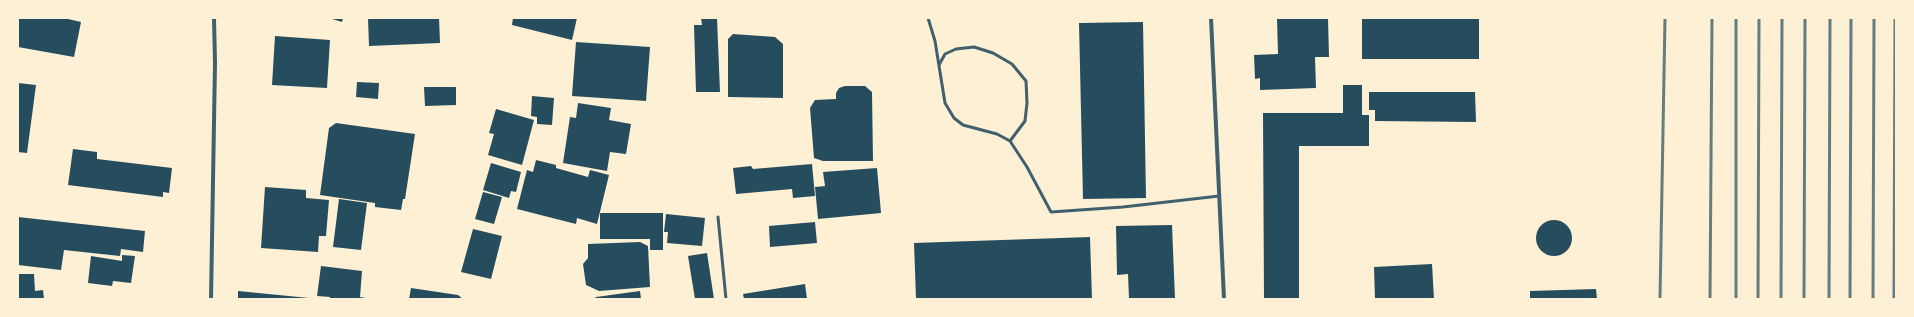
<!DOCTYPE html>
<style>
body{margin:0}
#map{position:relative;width:1914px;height:317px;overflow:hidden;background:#fdf0d5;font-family:Lora,serif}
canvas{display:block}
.frame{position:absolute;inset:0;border:19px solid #fdf0d5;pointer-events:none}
</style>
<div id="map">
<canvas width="1914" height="317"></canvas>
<div class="frame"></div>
</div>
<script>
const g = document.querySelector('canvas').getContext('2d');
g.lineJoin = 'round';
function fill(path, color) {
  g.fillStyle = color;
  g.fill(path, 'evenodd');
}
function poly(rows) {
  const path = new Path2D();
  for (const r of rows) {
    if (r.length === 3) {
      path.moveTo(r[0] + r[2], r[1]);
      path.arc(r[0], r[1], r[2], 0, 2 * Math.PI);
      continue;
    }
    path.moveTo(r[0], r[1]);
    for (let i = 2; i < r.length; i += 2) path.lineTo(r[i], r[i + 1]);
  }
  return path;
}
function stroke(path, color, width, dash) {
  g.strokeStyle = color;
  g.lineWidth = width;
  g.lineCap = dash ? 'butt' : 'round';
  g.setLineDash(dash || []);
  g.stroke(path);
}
const building = poly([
 [18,18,68,18,68,19,81,22,74,57,18,47],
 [329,18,343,18,342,22],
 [368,18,439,18,440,43,369,46],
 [513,18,577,18,572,40,512,25],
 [701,18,717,18,720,92,696,92,694,25,702,25],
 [1277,18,1328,18,1329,57,1315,57,1316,88,1260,90,1260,78,1255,79,1254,55,1278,54],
 [1362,18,1479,18,1479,59,1362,59],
 [1143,22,1146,198,1083,199,1079,23],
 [733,34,775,37,783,44,783,98,728,97,728,39],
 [275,36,330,40,327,88,272,85],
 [576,42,650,47,646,101,572,96],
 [357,82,379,83,378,99,356,97],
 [18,83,36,85,27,153,18,152],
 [1343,85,1362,85,1362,115,1369,115,1369,146,1299,146,1299,299,1264,299,1263,113,1343,113],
 [845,86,865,86,872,92,873,161,823,161,814,158,810,108,815,100,836,99,836,93,839,88],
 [424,87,456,87,456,105,425,106],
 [1369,92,1475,92,1476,122,1375,121,1375,110,1369,110],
 [532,96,554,98,552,125,537,124,537,117,531,116],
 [578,103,611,108,609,120,631,124,626,154,610,152,607,171,563,163,570,117,576,118],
 [496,109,534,120,522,165,488,155,494,134,489,133],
 [336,123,415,134,405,199,403,199,401,210,375,207,375,203,320,195,329,128],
 [73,149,97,152,97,159,172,168,169,193,163,192,163,197,68,185],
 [536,160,556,165,556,168,588,177,590,170,609,175,597,224,577,218,576,224,517,209,527,170,533,172],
 [491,163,521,172,516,192,511,191,509,198,483,190],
 [812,164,815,196,793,198,792,189,736,194,733,168,751,166,753,169],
 [877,168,881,213,818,219,815,187,825,186,823,172],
 [265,187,306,190,306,198,329,200,326,236,319,236,318,252,261,248],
 [483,192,502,197,494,224,475,219],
 [339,199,367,203,361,250,333,247],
 [600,213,663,213,663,250,650,250,650,239,600,239],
 [666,214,705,218,702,246,667,243,668,232,664,232],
 [18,217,145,231,143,252,121,249,120,256,64,250,61,270,18,265],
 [1554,238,18],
 [815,222,817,243,770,247,769,226],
 [1172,225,1175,299,1129,299,1128,274,1117,275,1116,226],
 [473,229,502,236,491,279,461,272],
 [1090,237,1092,299,916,298,914,243],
 [640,242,648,246,650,287,599,291,586,285,583,264,588,258,588,244],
 [707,253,714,299,695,299,688,256],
 [122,255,135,256,131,283,113,281,112,286,88,283,91,256,122,261],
 [1432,264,1434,299,1375,299,1374,267],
 [321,266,362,271,360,297,372,299,330,299,330,297,317,296],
 [18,274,34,274,35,291,43,290,44,299,18,299],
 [805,284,807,299,744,299,743,294],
 [411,288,458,295,463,299,409,299],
 [1596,289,1597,299,1530,299,1530,291],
 [238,291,309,298,309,299,238,299],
 [640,291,641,299,594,299,596,297]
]);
const service = poly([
 [928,18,935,41,945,103,954,118,963,125,997,134,1010,141,1027,167,1051,212,1123,207,1219,196],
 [939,65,945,54,956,49,974,47,993,53,1012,64,1026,81,1027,103,1025,121,1010,141],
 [718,217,726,299]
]);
const minor = poly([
 [1211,18,1224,299],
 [211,299,215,63,214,18]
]);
const rail = poly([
 [1660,299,1665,18],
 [1710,299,1712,18],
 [1736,299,1736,18],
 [1758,299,1759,18],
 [1781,299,1782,18],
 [1804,299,1805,18],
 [1829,299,1830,18],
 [1850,299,1851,18],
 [1873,299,1874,18],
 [1894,299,1895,18]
]);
fill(building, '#264d5e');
stroke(service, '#3f606c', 3);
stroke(minor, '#3f606c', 4);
stroke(rail, '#657d81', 3);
</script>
